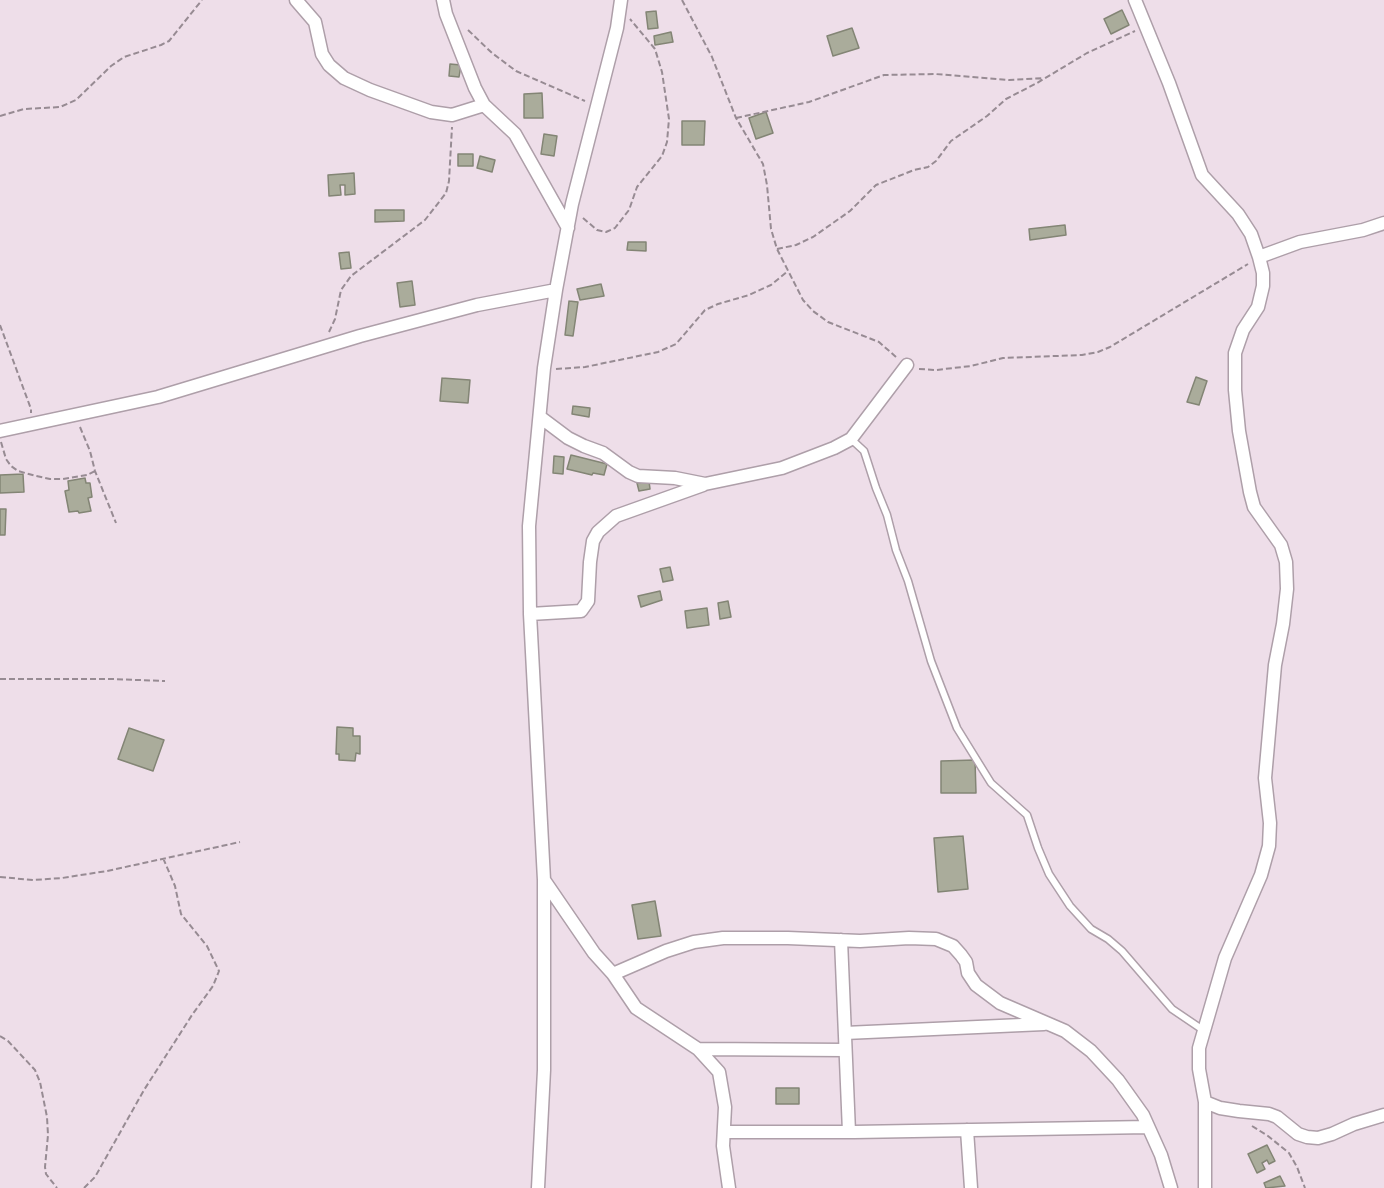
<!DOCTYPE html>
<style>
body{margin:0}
canvas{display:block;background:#eedee9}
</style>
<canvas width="1384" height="1188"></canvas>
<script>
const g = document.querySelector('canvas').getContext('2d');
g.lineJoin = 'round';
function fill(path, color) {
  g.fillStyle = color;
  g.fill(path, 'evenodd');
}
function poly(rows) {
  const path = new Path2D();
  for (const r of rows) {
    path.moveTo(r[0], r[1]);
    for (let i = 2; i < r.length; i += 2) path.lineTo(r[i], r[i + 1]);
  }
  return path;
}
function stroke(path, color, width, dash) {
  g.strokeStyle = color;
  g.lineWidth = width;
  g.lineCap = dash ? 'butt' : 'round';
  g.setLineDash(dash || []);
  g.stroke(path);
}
const building = poly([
 [1122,10,1129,25,1111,34,1104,19,1122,10],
 [656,11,658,28,648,29,646,12,656,11],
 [852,28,859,48,833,56,827,36,852,28],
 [671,32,673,42,655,45,654,36,671,32],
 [450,64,461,65,459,77,449,76,450,64],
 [542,93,543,118,524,118,524,94,542,93],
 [766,112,773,133,756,139,749,118,766,112],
 [682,121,705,121,704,145,682,145,682,121],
 [544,134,557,136,554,156,541,154,544,134],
 [458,154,473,154,473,166,458,166,458,154],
 [480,156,495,160,492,172,477,168,480,156],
 [354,173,355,194,345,195,345,185,340,185,341,195,329,196,328,175,354,173],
 [375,210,404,210,404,221,375,222,375,210],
 [1065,225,1066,235,1030,240,1029,229,1065,225],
 [628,242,646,242,646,251,627,250,628,242],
 [349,252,351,268,341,269,339,253,349,252],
 [412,281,415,305,400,307,397,283,412,281],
 [601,284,604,296,580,300,577,289,601,284],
 [569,301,578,302,573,336,565,335,569,301],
 [1196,377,1207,381,1199,405,1187,402,1196,377],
 [442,378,470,380,468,403,440,401,442,378],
 [573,406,590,408,589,417,572,414,573,406],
 [571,455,607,464,604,475,593,473,592,475,567,469,571,455],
 [554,456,564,457,563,474,553,473,554,456],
 [23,474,24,492,0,493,0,475,23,474],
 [85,478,86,483,90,483,92,497,88,498,91,511,79,513,78,511,69,512,65,491,69,490,68,481,85,478],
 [649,481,650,489,639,491,637,483,649,481],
 [0,509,6,509,5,535,0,535,0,509],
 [670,567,673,580,663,582,660,569,670,567],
 [660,591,662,600,641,607,638,596,660,591],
 [728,601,731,617,720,619,718,603,728,601],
 [707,608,709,625,687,628,685,611,707,608],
 [337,727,353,728,353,736,360,736,360,754,356,753,355,761,339,760,339,754,336,754,337,727],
 [129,728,164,740,153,771,118,759,129,728],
 [975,760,976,793,941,793,941,761,975,760],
 [963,836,968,889,938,892,934,838,963,836],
 [655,901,661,936,638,939,632,905,655,901],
 [776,1088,799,1088,799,1104,776,1104,776,1088],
 [1267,1145,1275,1161,1269,1164,1267,1160,1262,1163,1265,1169,1257,1173,1248,1154,1267,1145],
 [1280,1176,1285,1186,1266,1188,1264,1183,1280,1176]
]);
const path = poly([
 [682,0,712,57,736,118,763,164,767,185,771,229,777,249,803,300,813,311,828,322,879,342,896,357],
 [468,30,492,53,516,71,585,101],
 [0,116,24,109,60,107,76,100,111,66,124,57,161,45,169,41,202,0],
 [736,118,809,102,884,75,935,74,1009,80,1044,78],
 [583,218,597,230,606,232,615,228,629,210,637,187,662,156,667,142,669,119,662,72,655,49,630,19],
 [777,249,796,245,813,237,850,211,876,185,914,170,928,167,936,161,951,141,987,116,1006,99,1037,83,1087,53,1135,31],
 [0,325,31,409,31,413],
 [329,332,335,319,341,290,351,276,425,220,446,193,449,181,452,127],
 [556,369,585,367,658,352,676,344,705,310,718,304,749,295,771,285,788,271],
 [919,369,936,370,971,366,1003,358,1082,355,1098,352,1110,347,1248,264],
 [80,427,90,451,95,471,116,523],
 [1,442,6,459,11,466,18,471,36,476,50,479,63,479,87,475,95,471],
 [0,679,111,679,165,681],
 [0,877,33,880,62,878,107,871,240,842],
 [0,1036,8,1041,35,1070,40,1082,47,1117,48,1135,45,1167,46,1174,57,1188],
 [1252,1126,1268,1136,1289,1153,1297,1167,1305,1188],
 [84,1188,95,1177,144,1090,192,1015,213,986,219,971,207,946,181,914,175,886,163,858]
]);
const lane = poly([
 [851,439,864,451,866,457,876,488,887,515,896,550,908,581,931,661,957,728,991,783,1027,815,1038,848,1049,874,1070,906,1091,929,1108,939,1122,951,1172,1009,1203,1030]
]);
const street = poly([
 [296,0,315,22,322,54,329,65,344,78,370,90,431,112,452,115,484,105],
 [443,0,446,14,475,88,484,105,515,134,568,228],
 [1135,0,1169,83,1202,175,1238,214,1251,234,1259,257,1263,273,1263,286,1258,307,1243,330,1235,353,1235,390,1239,431,1250,492,1254,507,1281,545,1286,562,1287,589,1283,624,1275,665,1265,778,1270,823,1269,846,1261,875,1225,958,1199,1048,1199,1069,1205,1102,1205,1188],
 [1259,257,1300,242,1363,230,1384,223],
 [540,417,568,438,584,446,603,453,629,472,638,476,675,478,705,484,782,468,834,448,851,439,907,365],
 [0,431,158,397,360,336,477,305,556,290],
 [530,614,581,611,588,601,590,562,593,541,598,532,616,516,703,485],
 [544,880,594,953,613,974,636,1008,698,1049,719,1072,725,1107,723,1146,729,1188],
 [841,940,849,1132],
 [613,974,666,951,694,942,723,938,788,938,860,941,909,938,936,939,953,946,961,955,966,962,968,973,976,985,1000,1003,1065,1031,1091,1051,1118,1080,1143,1115,1161,1155,1171,1188],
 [845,1033,1044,1024],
 [698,1049,845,1050],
 [1205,1102,1220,1108,1239,1111,1269,1114,1277,1117,1298,1134,1307,1137,1318,1138,1332,1134,1354,1124,1384,1115],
 [967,1130,971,1188],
 [724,1132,854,1132,1148,1127],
 [538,1188,544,1070,544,880,530,614,529,526,544,368,556,290,572,204,617,28,621,0]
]);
fill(building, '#aaac9b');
stroke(building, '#838575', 1.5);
stroke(lane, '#ae9fa9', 9);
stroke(street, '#ae9fa9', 15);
stroke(path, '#978b93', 2, [6, 3]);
stroke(lane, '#fff', 6);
stroke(street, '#fff', 12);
</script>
